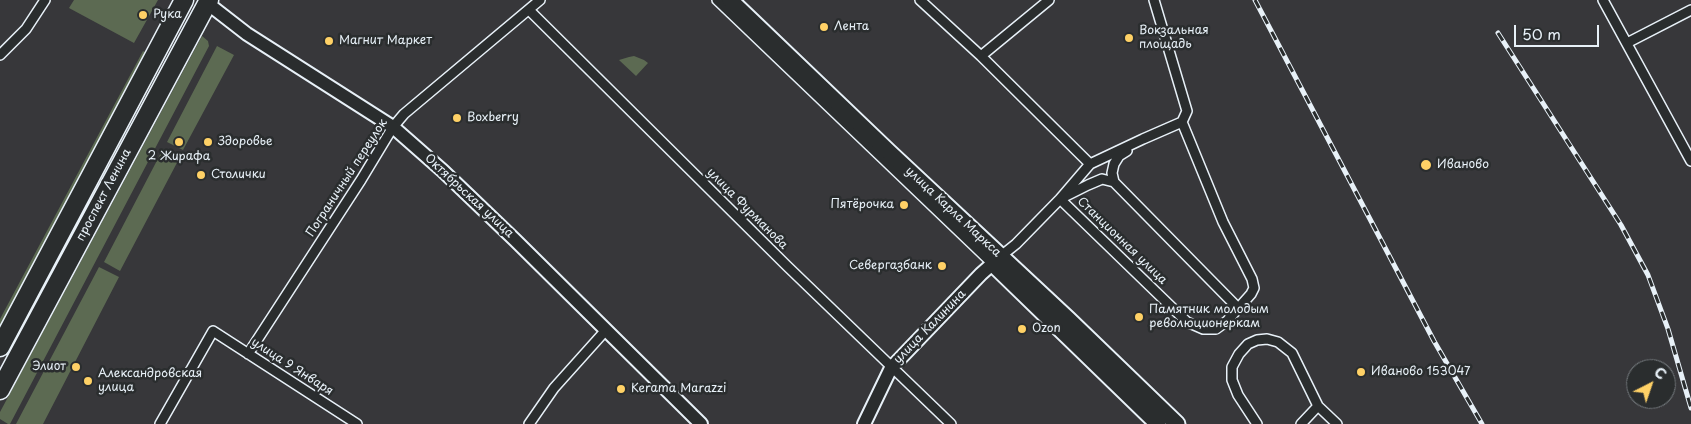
<!DOCTYPE html>
<meta charset="utf-8">
<style>
body{margin:0}
#map{position:relative;width:1691px;height:424px;overflow:hidden;background:#37373a;font-family:"Playpen Sans",sans-serif}
canvas{display:block}
.north{position:absolute;left:1626px;top:359px;width:50px;height:50px;box-sizing:border-box;background:#2a2d2e;border:1px solid #767b7f;border-radius:50%;rotate:41deg;font-size:14px;font-weight:700;line-height:20px;text-align:center;color:#e8f1f8}
.north::after{content:'';display:block;margin:auto;width:18px;height:22px;background:#ffd166;clip-path:polygon(50% 0,100% 100%,50% 72%,0 100%)}
.scale{position:absolute;left:1514px;top:25px;width:85px;height:22px;box-sizing:border-box;border:2px solid #e8f1f8;border-top:0;padding-left:6px;font-size:15px;line-height:18px;white-space:nowrap;color:#e8f1f8;-webkit-text-stroke:4px #2a2d2e;paint-order:stroke}
</style>
<div id="map">
<canvas width="1691" height="424"></canvas>
<div class="north">С</div>
<div class="scale">50 m</div>
</div>
<script>
const g = document.querySelector('canvas').getContext('2d');
g.lineJoin = 'round';
function fill(path, color) {
  g.fillStyle = color;
  g.fill(path, 'evenodd');
}
function poly(rows) {
  const path = new Path2D();
  for (const r of rows) {
    path.moveTo(r[0], r[1]);
    for (let i = 2; i < r.length; i += 2) path.lineTo(r[i], r[i + 1]);
  }
  return path;
}
function stroke(path, color, width, dash) {
  g.strokeStyle = color;
  g.lineWidth = width;
  g.lineCap = dash ? 'butt' : 'round';
  g.setLineDash(dash || []);
  g.stroke(path);
}
function write(font, color, halo, rows, align = 'center') {
  g.font = font + ' "Playpen Sans",sans-serif';
  g.lineWidth = 5;
  g.setLineDash([]);
  g.textBaseline = 'middle';
  g.strokeStyle = halo;
  g.fillStyle = color;
  for (const [text, x, y, turn = 0] of rows) {
    g.save();
    g.translate(x, y);
    g.rotate((+turn || 0) * Math.PI / 180);
    g.textAlign = isNaN(turn) ? turn : align;
    if (halo) g.strokeText(text, 0, 0);
    g.fillText(text, 0, 0);
    g.restore();
  }
}
const green = poly([
 [74,0,158,0,134,43,69,8],
 [202,36,208,41,209,46,10,424,8,424,0,419,0,412],
 [217,46,234,55,183,150,167,142],
 [143,51,148,54,0,330,0,319],
 [634,56,644,60,648,63,636,76,619,60,629,57],
 [163,149,180,157,120,271,104,262],
 [99,267,119,277,43,424,16,424]
]);
const street = poly([
 [717,0,993,264],
 [920,0,981,56,1090,164],
 [1154,0,1187,111,1182,122],
 [1603,0,1691,161],
 [529,10,787,266,951,424],
 [1627,43,1691,10],
 [0,55,26,29,45,0],
 [981,56,1049,0],
 [1114,182,1112,173,1114,164,1119,156,1127,151],
 [1060,199,1187,322,1203,329,1216,329,1227,321,1251,294,1254,288,1252,279,1223,222,1182,122],
 [1060,199,1088,185,1102,179,1114,182,1238,308],
 [1001,256,1016,244,1060,199,1090,164,1143,139,1182,122],
 [248,354,361,180,393,127,404,114,540,0],
 [1318,406,1337,424],
 [160,424,213,331,357,424],
 [529,424,554,388,606,330],
 [1257,424,1238,395,1232,380,1232,367,1239,354,1248,344,1257,340,1267,339,1278,342,1292,353,1318,406,1301,424]
]);
const secondary = poly([
 [206,0,207,3,247,34,393,127,443,171,515,240,701,424],
 [864,424,891,368,981,274,999,258]
]);
const primary = poly([
 [730,0,889,152,1068,319,1177,424],
 [993,264,1158,424]
]);
const highway = poly([
 [0,347,184,0],
 [0,390,209,0]
]);
const rail = poly([
 [1255,0,1434,341,1482,424],
 [1498,33,1621,225,1648,275,1668,329,1691,408]
]);
const markers = [
 [143,15,5,"#ffd166"],
 [824,27,5,"#ffd166"],
 [1129,38,5,"#ffd166"],
 [329,41,5,"#ffd166"],
 [457,118,5,"#ffd166"],
 [179,142,5,"#ffd166"],
 [208,142,5,"#ffd166"],
 [1426,165,6,"#ffd166"],
 [201,175,5,"#ffd166"],
 [904,205,5,"#ffd166"],
 [942,266,5,"#ffd166"],
 [1139,317,5,"#ffd166"],
 [1022,329,5,"#ffd166"],
 [76,367,5,"#ffd166"],
 [1361,372,5,"#ffd166"],
 [88,381,5,"#ffd166"],
 [621,389,5,"#ffd166"]
];
const poiNames = [
 ["Рука",153,15],
 ["Лента",834,27],
 ["Вокзальная",1139,31],
 ["площадь",1139,45],
 ["Магнит Маркет",339,41],
 ["Boxberry",467,118],
 ["Здоровье",218,142],
 ["2 Жирафа",179,157,"center"],
 ["Иваново",1437,165],
 ["Столички",211,175],
 ["Пятёрочка",894,205,"right"],
 ["Севергазбанк",932,266,"right"],
 ["Памятник молодым",1149,310],
 ["революционеркам",1149,324],
 ["Ozon",1032,329],
 ["Элиот",66,367,"right"],
 ["Иваново 153047",1371,372],
 ["Александровская",98,374],
 ["улица",98,388],
 ["Kerama Marazzi",631,389]
];
const streetNames = [
 ["Пограничный переулок",347,178,-57],
 ["проспект Ленина",104,195,-62],
 ["Октябрьская улица",469,196,43],
 ["улица Фурманова",747,209,45],
 ["улица Карла Маркса",953,212,43],
 ["Станционная улица",1122,241,44],
 ["улица Калинина",930,327,-46],
 ["улица 9 Января",292,367,33]
];
fill(green, '#5c6a52');
stroke(street, '#e8f1f8', 12);
stroke(secondary, '#e8f1f8', 16);
stroke(primary, '#e8f1f8', 19);
stroke(highway, '#e8f1f8', 21);
stroke(street, '#2a2d2e', 9);
stroke(secondary, '#2a2d2e', 12);
stroke(primary, '#2a2d2e', 15);
stroke(highway, '#2a2d2e', 18);
stroke(rail, '#e8f1f8', 5);
stroke(rail, '#2a2d2e', 3, [9]);
for (const [x, y, r, color] of markers) {
  const dot = new Path2D();
  dot.arc(x, y, r, 0, 2 * Math.PI);
  g.fillStyle = color;
  g.fill(dot);
  stroke(dot, '#2a2d2e', 2);
}
write('12px', '#e8f1f8', '#2a2d2e', poiNames, 'left');
write('12px', '#e8f1f8', '#2a2d2e', streetNames);
</script>
